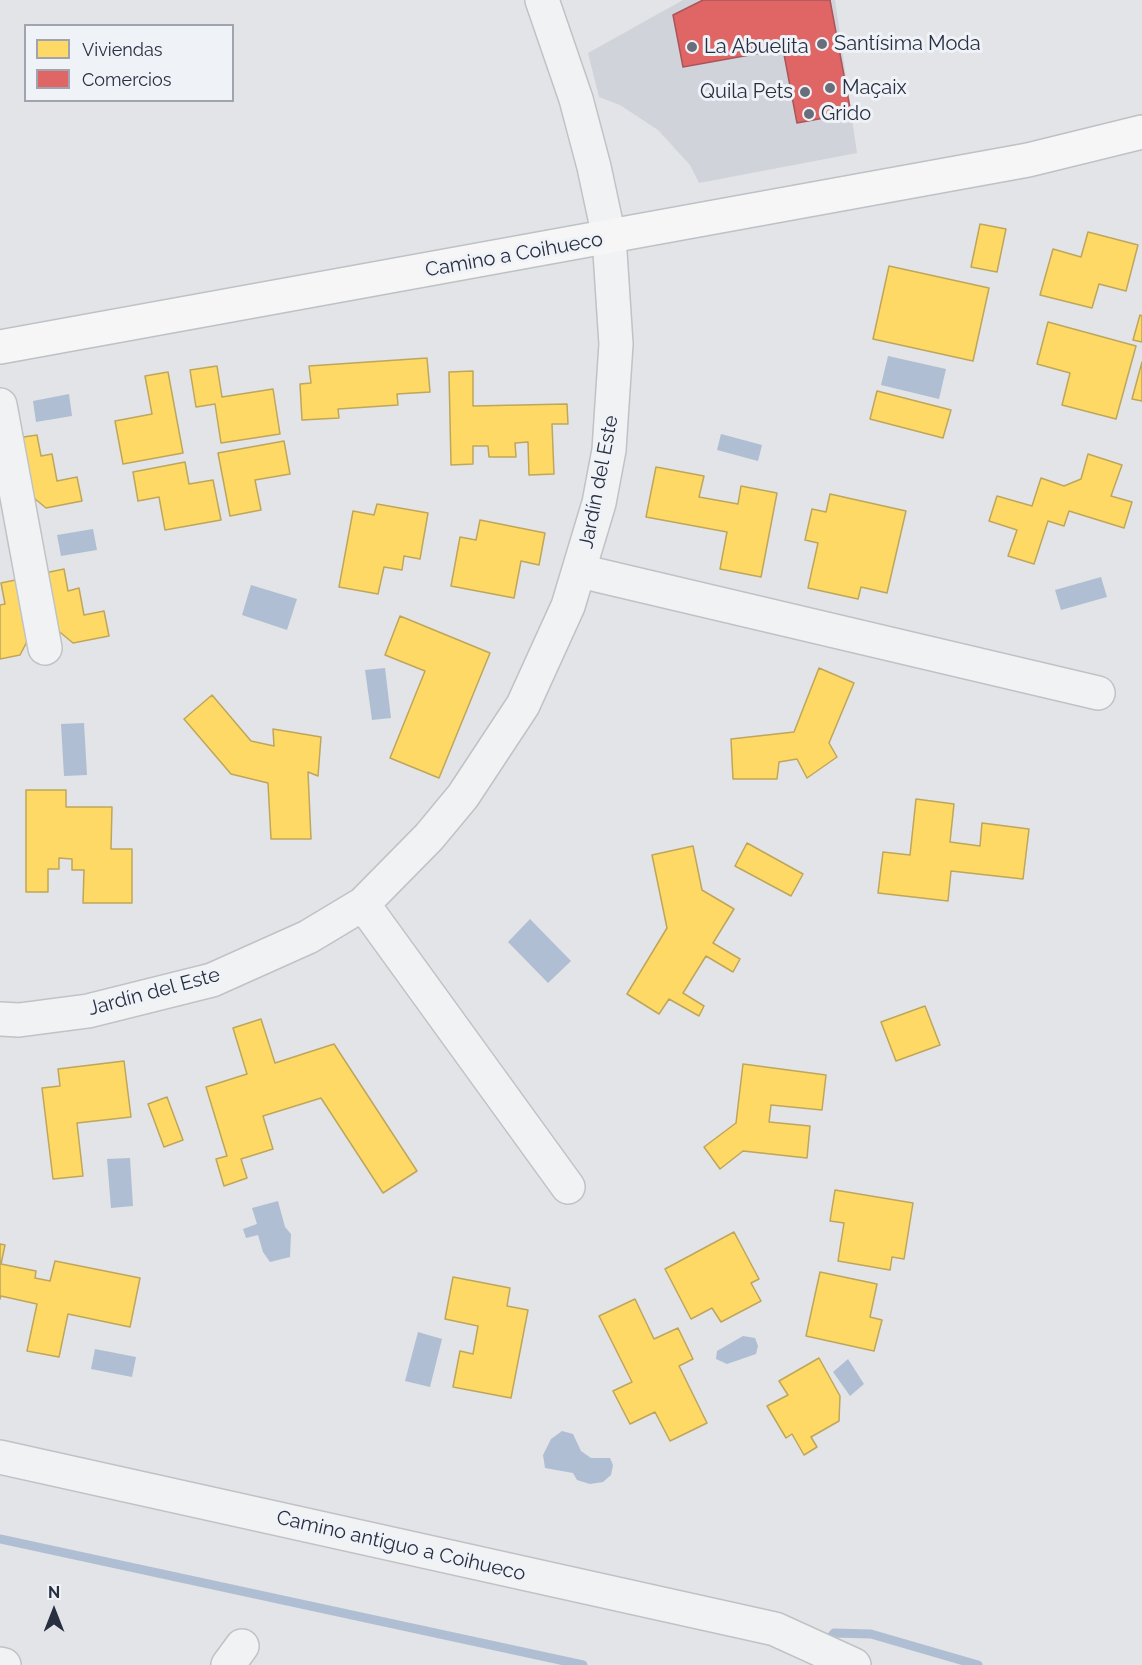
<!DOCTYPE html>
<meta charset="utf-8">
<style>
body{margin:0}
#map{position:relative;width:1142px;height:1665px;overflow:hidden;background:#e2e4e7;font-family:Raleway,sans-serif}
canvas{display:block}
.legend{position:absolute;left:24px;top:24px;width:210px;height:78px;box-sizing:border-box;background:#eff2f7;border:2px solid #9fa4ae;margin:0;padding:8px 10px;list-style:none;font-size:18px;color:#282f41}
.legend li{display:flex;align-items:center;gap:12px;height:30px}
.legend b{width:30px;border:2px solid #9fa4ae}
.north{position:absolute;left:24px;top:1581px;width:60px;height:60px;-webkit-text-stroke:4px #eff2f7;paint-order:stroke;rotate:0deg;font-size:16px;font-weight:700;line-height:24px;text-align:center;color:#282f41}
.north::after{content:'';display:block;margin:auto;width:21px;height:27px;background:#282f41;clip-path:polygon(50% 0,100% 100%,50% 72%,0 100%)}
</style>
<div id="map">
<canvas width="1142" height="1665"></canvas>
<ul class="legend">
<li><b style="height:16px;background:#ffd966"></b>Viviendas</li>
<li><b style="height:16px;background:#e06666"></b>Comercios</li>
</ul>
<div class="north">N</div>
</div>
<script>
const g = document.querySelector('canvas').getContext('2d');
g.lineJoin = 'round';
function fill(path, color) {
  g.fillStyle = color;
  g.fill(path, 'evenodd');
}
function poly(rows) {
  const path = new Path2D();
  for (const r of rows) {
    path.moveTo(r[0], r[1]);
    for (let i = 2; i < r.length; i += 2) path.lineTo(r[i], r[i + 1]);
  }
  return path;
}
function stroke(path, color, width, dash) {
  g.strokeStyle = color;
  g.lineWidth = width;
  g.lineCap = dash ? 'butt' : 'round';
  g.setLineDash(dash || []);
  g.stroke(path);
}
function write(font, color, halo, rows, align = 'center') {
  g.font = font + ' Raleway,sans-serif';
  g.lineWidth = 6;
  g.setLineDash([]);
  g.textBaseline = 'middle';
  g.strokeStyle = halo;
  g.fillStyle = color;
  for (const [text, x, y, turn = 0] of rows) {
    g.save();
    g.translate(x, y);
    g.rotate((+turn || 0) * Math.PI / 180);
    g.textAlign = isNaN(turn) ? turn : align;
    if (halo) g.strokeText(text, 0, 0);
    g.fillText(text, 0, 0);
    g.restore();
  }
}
const built = poly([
 [683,0,835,0,857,153,699,183,690,165,658,130,620,105,599,97,588,53]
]);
const water = poly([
 [888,356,946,369,939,399,881,385],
 [69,394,72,416,36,422,33,401],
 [721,434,762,445,758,461,717,450],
 [93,529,97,550,61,556,57,535],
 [1101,577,1107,597,1061,610,1055,590],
 [251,585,297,599,287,630,242,615],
 [385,668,391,718,372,720,365,670],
 [84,723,87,775,64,776,61,724],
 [530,919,571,961,548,983,508,942],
 [130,1158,133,1206,111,1208,107,1159],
 [278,1201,285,1227,291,1234,290,1257,270,1262,263,1252,258,1235,246,1238,243,1229,257,1224,252,1208],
 [418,1332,442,1339,430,1387,405,1381],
 [743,1336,755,1338,758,1346,756,1354,727,1364,716,1359,717,1351],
 [95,1349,136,1357,132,1377,91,1369],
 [848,1359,864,1384,850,1396,833,1372],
 [562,1431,573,1434,581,1451,591,1458,610,1458,613,1465,611,1475,603,1482,590,1484,577,1480,573,1473,545,1468,543,1455,551,1439]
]);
const homes = poly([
 [980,224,1006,229,997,272,971,267,980,224],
 [1088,232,1138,245,1126,291,1099,284,1092,308,1040,295,1053,249,1081,257,1088,232],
 [889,266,989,288,973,361,873,339,889,266],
 [1140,315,1142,316,1142,342,1133,340,1140,315],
 [1048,322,1136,346,1116,419,1062,405,1070,373,1037,364,1048,322],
 [427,358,430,392,397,394,398,405,338,409,339,418,302,420,300,384,311,383,309,366,427,358],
 [1142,362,1142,401,1132,399,1142,362],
 [217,366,222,397,273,389,280,434,221,443,215,404,196,407,190,370,217,366],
 [473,371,473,406,567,404,568,424,552,424,554,474,529,475,528,442,515,443,516,457,489,457,488,446,473,446,473,464,451,465,449,372,473,371],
 [168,372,183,453,123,464,115,421,152,414,145,376,168,372],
 [877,391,951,410,943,438,870,419,877,391],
 [37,435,41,456,52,454,57,481,77,477,82,501,46,508,28,493,17,438,37,435],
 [284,441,290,474,255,480,261,510,230,516,218,453,284,441],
 [1088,454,1122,465,1111,496,1132,502,1124,528,1069,511,1064,526,1048,521,1034,564,1008,556,1017,530,989,521,997,496,1032,506,1041,478,1064,486,1081,479,1088,454],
 [185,462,189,484,213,480,221,520,165,530,159,497,138,501,133,472,185,462],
 [656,467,704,476,699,497,738,504,741,486,777,493,761,577,720,569,727,532,646,517,656,467],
 [830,494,906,511,887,593,861,587,858,599,808,588,818,543,805,540,812,509,826,512,830,494],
 [377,504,428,513,420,559,404,556,402,570,384,567,378,594,339,587,353,511,374,515,377,504],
 [480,520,545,533,539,565,521,561,514,598,451,586,460,537,476,540,480,520],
 [64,569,68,591,79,588,84,615,104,611,109,636,73,643,55,628,45,573,64,569],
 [20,579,31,634,20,655,0,659,0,605,5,604,1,583,20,579],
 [400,616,490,653,439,778,390,758,425,671,385,655,400,616],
 [819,668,854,683,829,743,837,757,807,778,797,759,779,762,777,779,733,779,731,739,794,732,819,668],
 [212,695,251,741,274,746,273,729,321,737,318,776,308,772,311,839,271,839,268,783,231,774,184,719,212,695],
 [26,790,66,790,66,807,112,807,111,849,132,849,132,903,83,903,84,870,72,870,72,859,59,858,59,869,48,869,48,892,26,892,26,790],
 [916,799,954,804,950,842,980,846,982,823,1029,829,1023,879,951,871,948,901,878,893,883,852,910,855,916,799],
 [747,843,803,874,791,896,735,866,747,843],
 [693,846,702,890,734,909,713,943,740,959,733,972,706,956,683,993,704,1006,699,1016,669,999,659,1014,627,994,667,928,652,855,693,846],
 [925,1006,940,1045,896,1061,881,1022,925,1006],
 [261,1019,275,1063,334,1044,417,1171,383,1193,321,1098,263,1116,273,1149,241,1159,247,1178,224,1186,216,1159,227,1156,206,1087,247,1074,233,1028,261,1019],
 [124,1061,131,1117,77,1123,83,1176,53,1179,42,1088,60,1086,58,1069,124,1061],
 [743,1064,826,1075,822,1110,771,1105,769,1122,810,1126,807,1158,743,1151,720,1169,704,1147,736,1123,743,1064],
 [167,1097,183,1140,164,1147,148,1104,167,1097],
 [835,1190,913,1203,904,1259,892,1257,890,1270,838,1261,844,1223,830,1221,835,1190],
 [734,1232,759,1279,751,1283,761,1301,721,1322,712,1308,691,1319,665,1269,734,1232],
 [0,1244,5,1245,1,1264,36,1271,35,1278,50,1281,55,1261,140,1278,130,1327,68,1314,59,1357,27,1351,37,1304,1,1296,0,1299,0,1244],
 [820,1272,877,1284,870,1317,882,1320,874,1351,806,1336,820,1272],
 [453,1277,510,1288,507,1306,528,1310,511,1398,453,1387,460,1351,473,1354,478,1326,445,1319,453,1277],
 [635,1299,654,1339,678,1328,693,1359,679,1366,707,1423,670,1441,655,1412,630,1424,613,1391,632,1382,599,1316,635,1299],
 [819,1358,840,1396,839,1421,811,1437,817,1447,804,1455,792,1434,786,1438,767,1406,788,1395,779,1381,819,1358]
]);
const shops = poly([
 [703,0,830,0,851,113,797,123,783,49,683,67,673,15,703,0]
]);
const stream = poly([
 [0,1539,583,1665],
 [825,1644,834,1633,871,1634,978,1665]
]);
const minor = poly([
 [0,405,45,648],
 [580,571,1098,693],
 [363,904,568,1187],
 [0,1019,19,1020,88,1011,212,980,308,937,363,904,429,837,463,796,523,705,568,606,599,503,609,450,616,344,609,237,594,167,576,99,542,0],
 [0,1457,775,1629,854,1665],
 [0,1664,4,1665],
 [228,1665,242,1646]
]);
const major = poly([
 [0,347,1028,160,1142,132]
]);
const markers = [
 [822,44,6,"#696e7b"],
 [692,47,6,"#696e7b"],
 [830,88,6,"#696e7b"],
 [805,92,6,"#696e7b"],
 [809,114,6,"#696e7b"]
];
const poiNames = [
 ["Santísima Moda",834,44],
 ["La Abuelita",704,47],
 ["Maçaix",842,88],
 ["Quila Pets",793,92,"right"],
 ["Grido",821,114]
];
const streetNames = [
 ["Camino a Coihueco",514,255,-10],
 ["Jardín del Este",599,482,-79],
 ["Jardín del Este",154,992,-15],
 ["Camino antiguo a Coihueco",401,1546,13]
];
fill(built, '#d0d3da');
fill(water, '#b0bed3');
fill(homes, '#ffd966');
stroke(homes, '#bea65b', 1.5);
fill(shops, '#e06666');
stroke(shops, '#a9565b', 1.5);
stroke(stream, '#b0bed3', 9);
stroke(minor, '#c0c2c5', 36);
stroke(major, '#bec1c5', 36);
stroke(minor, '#f1f2f4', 33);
stroke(major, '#f6f6f6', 33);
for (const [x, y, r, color] of markers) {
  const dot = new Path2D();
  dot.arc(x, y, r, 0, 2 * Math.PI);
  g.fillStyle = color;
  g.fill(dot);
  stroke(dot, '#eff2f7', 2);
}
write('20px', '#282f41', '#eff2f7', poiNames, 'left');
write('20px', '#282f41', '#eff2f7', streetNames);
</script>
